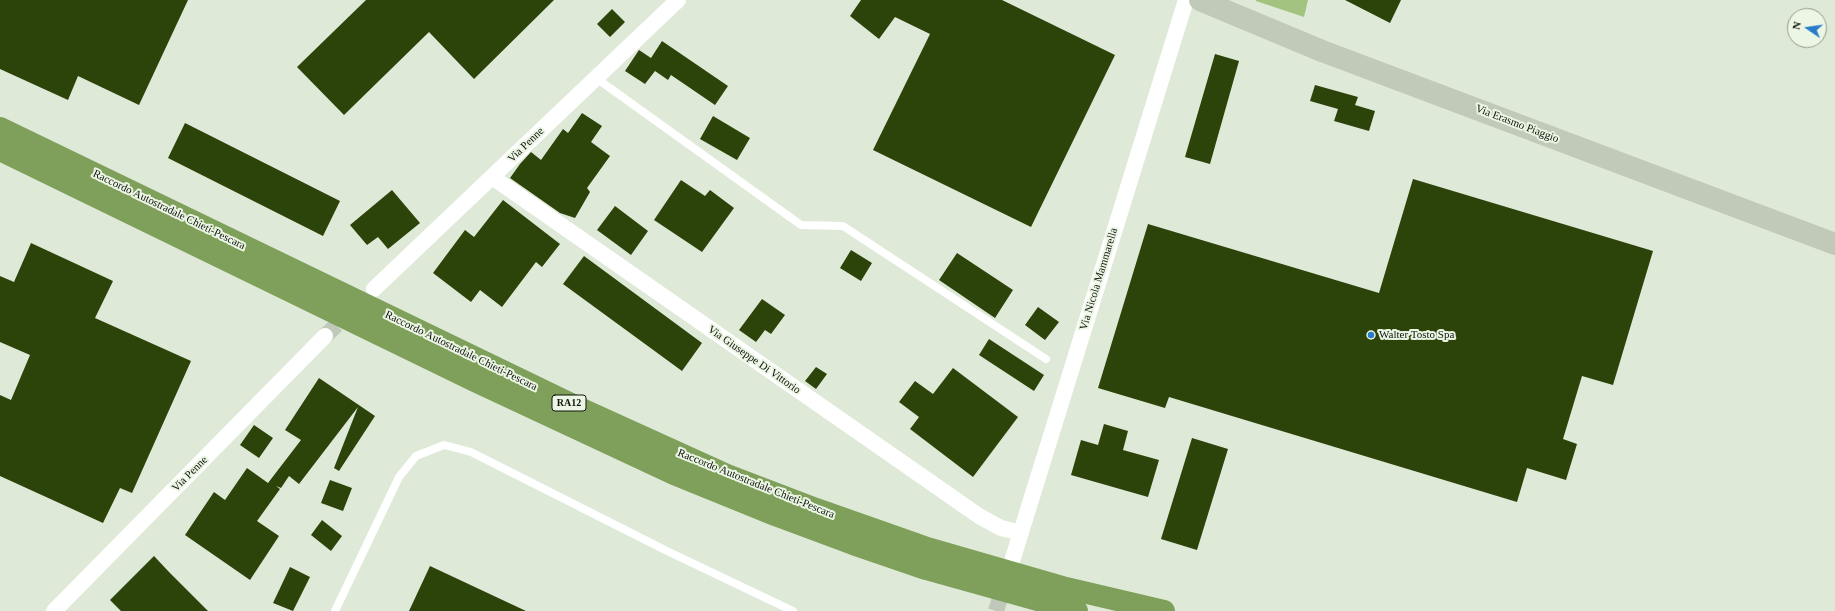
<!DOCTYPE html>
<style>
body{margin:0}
#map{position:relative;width:1835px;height:611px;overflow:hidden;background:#dfe9d7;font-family:"Times New Roman",serif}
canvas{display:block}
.north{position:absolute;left:1787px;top:8px;width:40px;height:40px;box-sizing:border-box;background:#ecf6e4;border:1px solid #949b8e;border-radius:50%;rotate:283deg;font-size:11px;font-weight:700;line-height:16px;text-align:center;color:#0f120d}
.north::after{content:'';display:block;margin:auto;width:14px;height:18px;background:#277bca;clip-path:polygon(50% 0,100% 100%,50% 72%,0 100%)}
</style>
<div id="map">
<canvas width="1835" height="611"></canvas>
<div class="north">N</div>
</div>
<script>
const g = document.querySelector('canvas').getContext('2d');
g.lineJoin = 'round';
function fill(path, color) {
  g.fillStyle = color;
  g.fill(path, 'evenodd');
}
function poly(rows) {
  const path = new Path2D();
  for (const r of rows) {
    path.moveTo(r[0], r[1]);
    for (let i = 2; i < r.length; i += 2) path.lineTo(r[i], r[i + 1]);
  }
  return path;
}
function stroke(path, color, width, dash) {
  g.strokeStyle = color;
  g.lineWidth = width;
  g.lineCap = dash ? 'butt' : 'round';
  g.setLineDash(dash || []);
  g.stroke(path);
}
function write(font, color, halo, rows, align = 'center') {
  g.font = font + ' "Times New Roman",serif';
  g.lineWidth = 4;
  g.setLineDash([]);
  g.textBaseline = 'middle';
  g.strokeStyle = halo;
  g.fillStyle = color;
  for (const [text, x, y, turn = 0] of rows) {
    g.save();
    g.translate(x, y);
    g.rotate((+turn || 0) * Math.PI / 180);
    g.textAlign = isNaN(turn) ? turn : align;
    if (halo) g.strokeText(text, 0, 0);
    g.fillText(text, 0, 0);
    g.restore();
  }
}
const green = poly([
 [1256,0,1308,0,1304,17,1256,1]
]);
const building = poly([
 [0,0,188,0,139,105,78,76,68,100,0,69],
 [366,0,554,0,474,79,429,32,344,115,297,67],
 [861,0,1002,0,1115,55,1031,227,873,150,930,34,895,17,879,39,850,16],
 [1345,0,1401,0,1390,23],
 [612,9,625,22,610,37,597,24],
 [662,41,728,86,715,105,671,75,668,80,655,71,645,84,625,71,639,50,651,58],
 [1215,54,1239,61,1210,164,1185,157],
 [1315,85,1358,97,1355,105,1375,111,1369,131,1334,121,1338,109,1310,101],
 [582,113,602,126,591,142,610,156,587,188,590,192,575,218,560,213,510,178,520,164,531,152,541,160,563,129,568,133],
 [713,116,750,138,737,160,700,139],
 [185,123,340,201,323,236,168,158],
 [1413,179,1653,251,1613,385,1582,376,1563,439,1577,444,1566,480,1527,468,1517,502,1169,397,1165,408,1098,388,1148,224,1379,293],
 [681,180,705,196,710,190,734,208,702,252,654,220],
 [392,190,420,223,388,249,378,237,367,245,350,225],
 [503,200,560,244,542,267,536,262,502,307,480,290,471,302,433,273,465,230,474,237],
 [615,206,648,231,631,255,597,230],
 [31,243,113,281,95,318,191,361,132,493,120,488,103,523,0,476,0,395,11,400,30,355,0,342,0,276,14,282],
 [851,250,872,263,861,281,840,268],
 [957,253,1013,290,995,318,939,280],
 [584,256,702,343,682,371,563,284],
 [762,299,785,315,771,334,765,330,756,342,739,330],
 [1038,307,1059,322,1045,340,1025,325],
 [989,339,1044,375,1034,391,979,355],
 [816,367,827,374,816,389,805,381],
 [953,368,1018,417,973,477,910,429,919,417,899,402,915,381,933,394],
 [319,378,375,416,339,471,334,468,358,407,299,484,289,476,281,488,276,486,280,489,257,521,279,536,250,580,185,535,214,492,225,500,247,468,268,483,301,440,285,430],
 [1104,424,1128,431,1123,450,1159,460,1148,497,1071,475,1081,440,1098,445],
 [254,425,273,438,259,458,240,445],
 [1192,438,1228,449,1197,550,1161,539],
 [330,480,352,488,343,511,321,503],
 [322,520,342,536,331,551,311,535],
 [154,556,169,572,208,611,121,611,110,600],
 [430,566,526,611,409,611],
 [290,567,310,577,293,611,273,603]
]);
const streetTunnel = poly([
 [325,336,351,311],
 [996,611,1006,580]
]);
const lane = poly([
 [596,78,801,225,843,226,1046,359],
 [335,611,399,477,416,456,444,445,471,452,667,551,793,611]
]);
const street = poly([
 [492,177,979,516,1001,528,1021,533],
 [374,289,678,0],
 [1013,558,1186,0],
 [54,611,325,336]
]);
const secondary = poly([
 [1200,0,1322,51,1835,244]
]);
const highway = poly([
 [0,128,575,406,727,475,816,509,924,547,1066,588,1164,611],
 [0,150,475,381,674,474,775,515,853,544,926,569,1077,611]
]);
const markers = [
 [1371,335,4,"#277bca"]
];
const shields = [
 [569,403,34]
];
const shieldNames = [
 ["RA12",569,403]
];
const streetNames = [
 ["Via Erasmo Piaggio",1517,124,21],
 ["Via Penne",526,145,-44],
 ["Raccordo Autostradale Chieti-Pescara",169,210,26],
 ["Via Nicola Mammarella",1099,279,-73],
 ["Raccordo Autostradale Chieti-Pescara",461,351,26],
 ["Via Giuseppe Di Vittorio",754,360,35],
 ["Via Penne",190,474,-45],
 ["Raccordo Autostradale Chieti-Pescara",756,484,22]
];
const poiNames = [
 ["Walter Tosto Spa",1379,335]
];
fill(green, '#a1c37f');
fill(building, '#2c430a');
stroke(streetTunnel, '#c0c9b9', 16, [16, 8]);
stroke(lane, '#fff', 8);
stroke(street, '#fff', 16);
stroke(secondary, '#c1c9b8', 22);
stroke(highway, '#7ea05a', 22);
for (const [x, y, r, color] of markers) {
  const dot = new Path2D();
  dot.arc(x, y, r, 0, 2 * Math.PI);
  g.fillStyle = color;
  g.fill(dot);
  stroke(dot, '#ecf6e4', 1.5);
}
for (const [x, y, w] of shields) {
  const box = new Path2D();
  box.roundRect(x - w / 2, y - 8, w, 16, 3);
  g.fillStyle = '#ecf6e4';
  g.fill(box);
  stroke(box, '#0f120d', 1);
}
write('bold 10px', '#0f120d', null, shieldNames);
write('11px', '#0f120d', '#ecf6e4', streetNames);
write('11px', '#0f120d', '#ecf6e4', poiNames, 'left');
</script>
